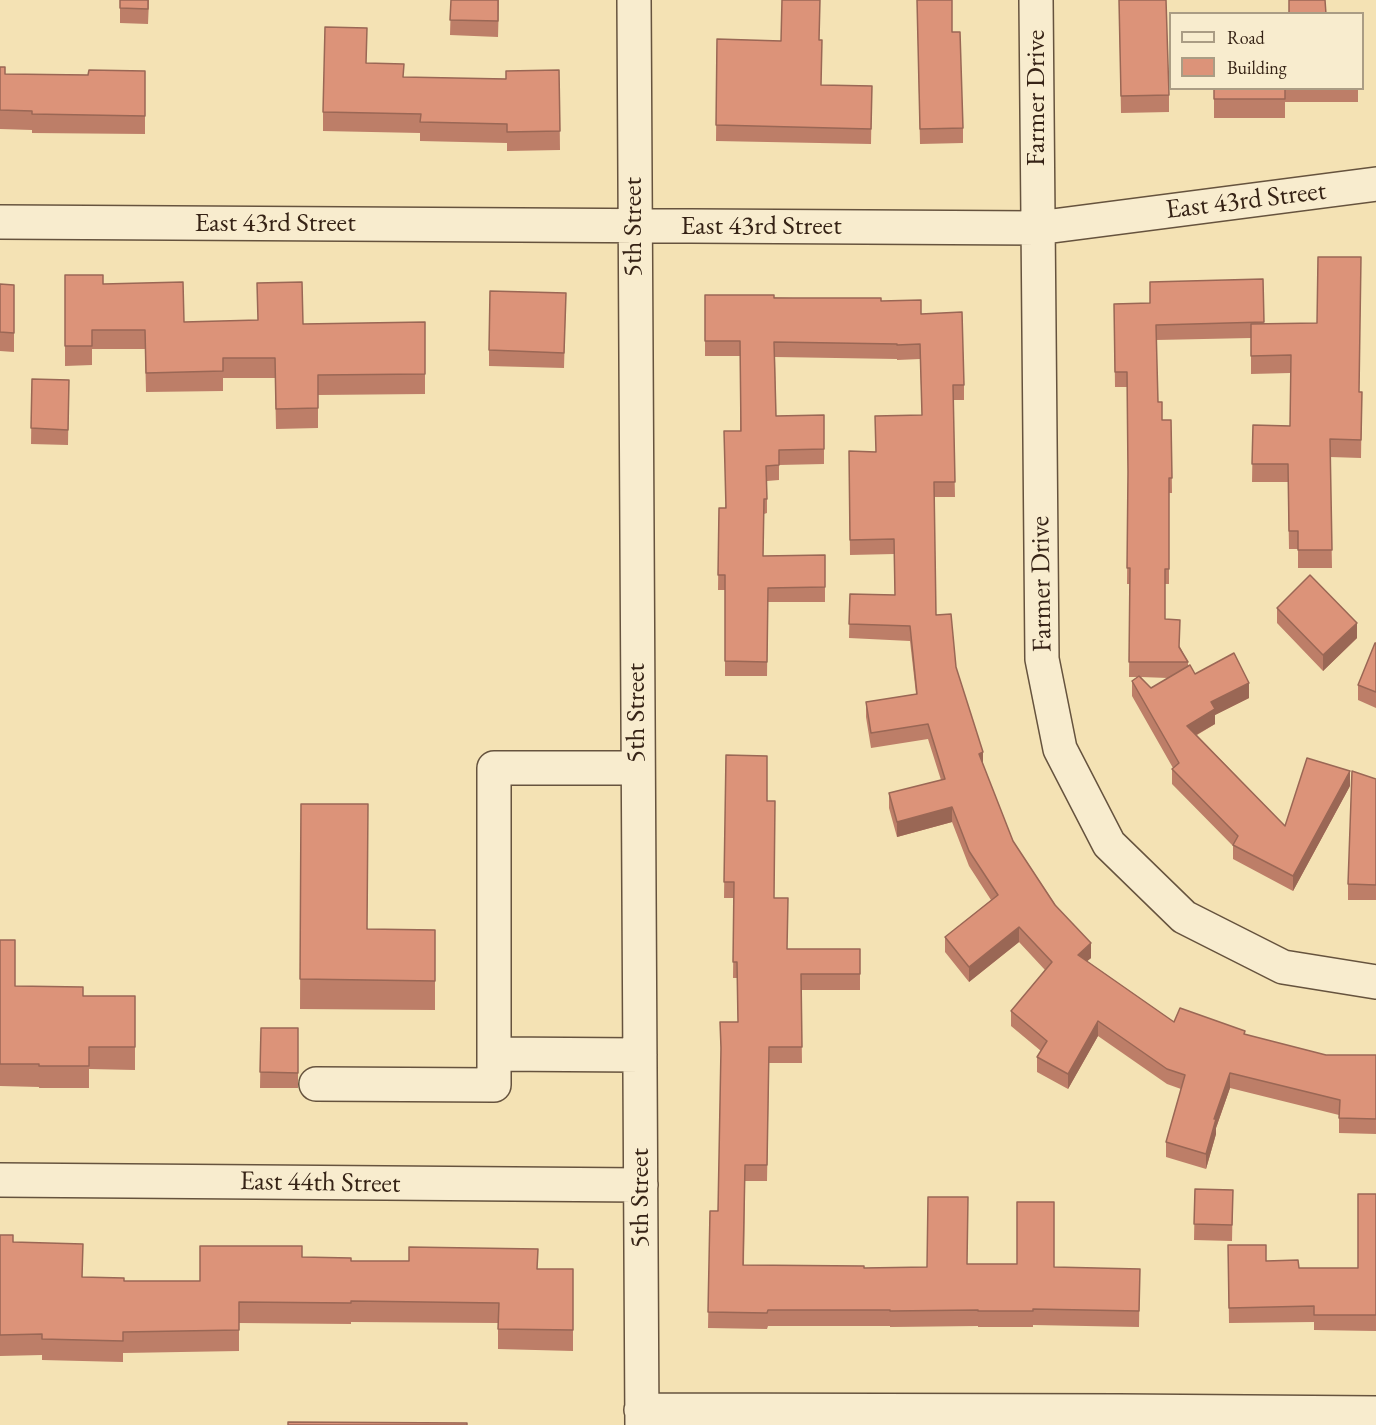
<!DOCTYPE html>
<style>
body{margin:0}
#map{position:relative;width:1376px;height:1425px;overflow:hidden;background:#f4e2b4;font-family:"EB Garamond",serif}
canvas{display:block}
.legend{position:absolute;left:1169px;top:12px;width:195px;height:78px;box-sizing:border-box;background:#f8ecce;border:2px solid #aa9c84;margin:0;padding:8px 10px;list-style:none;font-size:18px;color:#362316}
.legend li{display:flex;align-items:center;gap:12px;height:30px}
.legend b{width:30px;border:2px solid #aa9c84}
</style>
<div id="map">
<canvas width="1376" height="1425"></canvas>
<ul class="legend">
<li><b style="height:8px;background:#f8ecce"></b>Road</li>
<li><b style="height:16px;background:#dc9379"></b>Building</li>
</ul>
</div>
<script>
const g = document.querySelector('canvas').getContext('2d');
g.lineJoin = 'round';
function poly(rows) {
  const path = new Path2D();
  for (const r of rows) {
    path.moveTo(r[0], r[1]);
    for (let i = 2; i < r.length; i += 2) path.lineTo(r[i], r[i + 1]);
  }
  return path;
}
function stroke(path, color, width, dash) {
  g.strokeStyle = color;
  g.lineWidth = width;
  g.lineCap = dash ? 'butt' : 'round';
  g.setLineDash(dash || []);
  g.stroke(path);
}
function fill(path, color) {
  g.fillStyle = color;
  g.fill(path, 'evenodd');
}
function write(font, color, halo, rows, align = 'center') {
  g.font = font + ' "EB Garamond",serif';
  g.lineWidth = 6;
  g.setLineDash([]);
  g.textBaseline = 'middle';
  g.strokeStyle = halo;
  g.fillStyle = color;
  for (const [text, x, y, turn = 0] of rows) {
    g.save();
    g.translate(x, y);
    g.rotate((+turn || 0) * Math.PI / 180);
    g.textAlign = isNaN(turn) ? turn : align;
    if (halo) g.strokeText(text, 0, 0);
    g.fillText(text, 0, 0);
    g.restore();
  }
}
const minor = poly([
 [634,0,642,1425],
 [1036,0,1042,659,1060,749,1109,844,1184,917,1283,967,1376,982],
 [0,222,1037,228,1376,184],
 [494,1054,640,1055],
 [316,1084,494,1085,494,768,638,768],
 [0,1180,641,1185],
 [641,1410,1118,1411,1376,1413]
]);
const wall = poly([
 [120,0,149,0,148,24,120,23],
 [451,0,499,0,498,37,450,35],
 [917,0,952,32,963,128,963,143,920,144],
 [1119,0,1169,95,1169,112,1121,113],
 [717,39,781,41,819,40,821,85,872,86,871,144,716,141],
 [367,63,404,77,506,79,559,70,560,150,507,151,507,143,420,141,420,133,323,131,323,112],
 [0,67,5,74,88,75,145,71,145,134,32,133,32,130,0,129],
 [1214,88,1358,88,1358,102,1285,102,1285,118,1214,118],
 [65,275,103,284,184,322,303,324,425,322,425,394,318,395,318,428,276,429,275,378,223,378,223,391,146,392,145,349,92,349,92,365,65,366],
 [1263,279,1264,324,1359,392,1362,392,1361,458,1330,457,1332,568,1298,568,1298,549,1289,549,1288,482,1252,482,1253,425,1290,426,1290,373,1251,374,1251,338,1156,340,1158,402,1162,420,1171,420,1172,493,1169,493,1169,584,1165,584,1165,619,1188,662,1188,666,1195,674,1249,698,1215,715,1215,724,1197,735,1285,826,1350,786,1293,891,1233,859,1233,846,1172,784,1172,769,1173,768,1132,696,1132,681,1137,677,1129,677,1130,584,1127,584,1128,479,1127,387,1115,387,1114,304,1150,303],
 [1141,677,1168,678,1151,688],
 [0,284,14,285,14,352,0,351],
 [566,293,564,368,489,366,489,350],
 [705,295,881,301,921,314,964,385,964,400,953,400,955,497,934,497,936,615,956,667,983,765,1013,841,1091,958,1087,961,1174,1022,1245,1035,1326,1055,1376,1055,1376,1134,1339,1133,1339,1115,1230,1088,1216,1128,1216,1134,1206,1169,1166,1157,1166,1142,1181,1089,1167,1084,1098,1036,1068,1089,1037,1072,1037,1057,1041,1051,1011,1026,1011,1011,1045,970,1019,942,969,982,945,952,945,937,991,900,969,866,952,822,897,837,889,808,889,793,941,780,928,739,871,748,866,717,866,702,916,694,910,641,849,638,850,594,895,595,894,554,850,555,849,451,876,452,922,415,920,359,897,360,897,359,775,357,776,416,824,415,824,464,779,465,779,480,767,481,767,513,764,514,763,556,825,555,825,602,768,602,767,676,725,676,725,590,718,590,719,508,725,508,740,431,740,356,705,356],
 [32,379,69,380,68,445,31,444],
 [1277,608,1357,638,1323,671,1277,623],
 [1376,643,1376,708,1358,700,1358,685],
 [726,755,767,801,774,898,787,949,860,949,860,990,801,990,802,1063,769,1063,767,1181,745,1181,744,1265,864,1268,927,1267,968,1264,1054,1267,1140,1269,1139,1327,1033,1325,1033,1327,978,1327,978,1326,890,1327,890,1326,768,1326,767,1329,708,1328,710,1211,718,1211,721,1058,720,1022,738,1022,737,978,733,978,734,898,724,898],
 [1376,779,1376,900,1348,900,1348,884],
 [301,804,368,929,435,930,435,1010,300,1009],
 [0,940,15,986,83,996,135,996,135,1070,89,1069,89,1088,39,1088,39,1087,0,1086],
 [261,1028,298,1028,298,1088,260,1088],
 [1195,1189,1233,1190,1232,1241,1194,1240],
 [1376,1194,1376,1331,1314,1330,1314,1322,1229,1323,1228,1245,1266,1261,1299,1268,1358,1268],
 [0,1235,83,1277,124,1281,200,1281,302,1257,351,1261,538,1269,573,1269,573,1351,498,1349,498,1323,351,1322,351,1324,239,1323,239,1351,123,1353,123,1362,42,1360,42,1355,0,1356]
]);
const shadedWall = poly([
 [1357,623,1357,638,1323,671,1323,655],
 [1249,683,1249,698,1215,715,1215,724,1187,740,1187,726,1211,702],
 [983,752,983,767,979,754],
 [1350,771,1350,786,1293,891,1293,876],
 [952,807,952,822,897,837,897,822],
 [1019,927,1019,942,969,982,969,967],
 [1091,943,1091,958,1078,969,1078,955],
 [1098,1021,1098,1036,1068,1089,1068,1074],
 [1230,1073,1230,1088,1216,1128,1216,1134,1206,1169,1206,1154,1214,1119]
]);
const building = poly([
 [120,0,148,0,148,9,120,8,120,0],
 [451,0,498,0,498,21,450,20,451,0],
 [782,0,820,0,819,40,822,40,821,85,872,86,871,129,716,125,717,39,781,41,782,0],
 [917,0,952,0,952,32,960,32,963,128,920,129,917,0],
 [1119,0,1166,0,1169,95,1121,96,1119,0],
 [1289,0,1325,0,1326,14,1289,14,1289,0],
 [325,27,367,28,366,63,404,64,403,77,506,79,506,71,559,70,560,131,507,132,507,124,420,122,421,114,323,112,325,27],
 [0,67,5,67,5,74,88,75,89,70,145,71,145,116,32,114,32,111,0,110,0,67],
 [1214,88,1285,88,1285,99,1214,99,1214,88],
 [1318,257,1361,257,1359,392,1362,392,1361,440,1330,439,1332,550,1298,550,1298,531,1289,531,1288,464,1252,464,1253,425,1290,426,1291,355,1251,356,1251,324,1317,323,1318,257],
 [65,275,103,275,103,284,183,282,184,322,258,320,257,283,302,282,303,324,425,322,425,374,318,375,318,408,276,409,275,358,223,358,223,371,146,373,145,330,92,330,92,346,65,346,65,275],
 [1263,279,1264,322,1156,325,1158,402,1162,402,1162,420,1171,420,1172,478,1169,478,1169,569,1165,569,1165,619,1180,620,1179,647,1188,662,1129,662,1130,568,1127,568,1128,472,1127,372,1115,372,1114,304,1150,303,1150,282,1263,279],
 [0,284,14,285,14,333,0,332,0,284],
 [490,291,566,293,564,353,489,350,490,291],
 [705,295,774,295,774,298,881,298,881,301,921,300,921,314,962,312,964,385,953,385,955,482,934,482,936,615,951,614,956,667,983,752,979,754,1013,841,1055,905,1091,943,1078,955,1174,1022,1180,1008,1245,1031,1244,1034,1326,1055,1376,1055,1376,1119,1339,1118,1340,1100,1230,1073,1214,1119,1216,1119,1206,1154,1166,1142,1185,1075,1167,1069,1098,1021,1068,1074,1037,1057,1047,1041,1011,1011,1052,962,1019,927,969,967,945,937,998,895,969,851,952,807,897,822,889,793,945,779,928,724,871,733,866,702,917,694,910,626,849,624,850,594,895,595,894,539,850,540,849,451,876,452,875,416,922,415,920,344,897,345,897,344,774,342,776,416,824,415,824,449,779,450,779,465,766,466,767,499,764,499,763,556,825,555,825,587,768,588,767,662,725,661,725,575,718,575,719,508,726,508,724,431,741,431,740,341,705,341,705,295],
 [32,379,69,380,68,430,31,428,32,379],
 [1310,575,1357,623,1323,655,1277,608,1310,575],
 [1375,643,1376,643,1376,692,1358,685,1375,643],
 [1234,653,1249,683,1211,702,1215,709,1187,726,1285,826,1307,758,1350,771,1293,876,1233,845,1238,836,1172,769,1179,763,1132,681,1139,676,1151,688,1190,665,1195,674,1234,653],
 [726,755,767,756,767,801,775,801,774,898,788,898,787,949,860,949,860,974,801,974,802,1047,769,1047,767,1165,745,1165,743,1265,864,1266,864,1268,927,1267,928,1197,968,1197,967,1264,1017,1264,1017,1202,1054,1202,1054,1267,1140,1269,1139,1311,1033,1309,1033,1311,978,1311,978,1310,890,1311,890,1310,768,1310,767,1313,708,1312,710,1211,718,1211,721,1048,720,1022,738,1022,737,962,733,962,734,882,724,882,726,755],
 [1352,771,1376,779,1376,885,1348,884,1352,771],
 [301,804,368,804,367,929,435,930,435,981,300,979,301,804],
 [0,940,15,940,15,986,83,987,83,996,135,996,135,1047,89,1047,89,1066,39,1066,39,1064,0,1064,0,940],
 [261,1028,298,1028,298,1073,260,1072,261,1028],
 [1195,1189,1233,1190,1232,1225,1194,1224,1195,1189],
 [1358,1194,1376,1194,1376,1315,1314,1315,1314,1306,1229,1308,1228,1245,1266,1245,1266,1261,1298,1260,1299,1268,1358,1268,1358,1194],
 [0,1235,13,1235,13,1242,83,1244,82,1277,124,1278,124,1281,200,1281,200,1246,302,1246,302,1257,351,1258,351,1261,409,1261,409,1247,538,1249,537,1269,573,1269,573,1330,498,1329,499,1303,351,1301,351,1303,239,1302,239,1330,123,1332,123,1341,42,1339,42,1334,0,1335,0,1235],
 [288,1422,467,1423,467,1425,288,1425,288,1422]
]);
const streetNames = [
 ["Farmer Drive",1037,98,-90],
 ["East 43rd Street",1246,201,-7],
 ["East 43rd Street",275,224],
 ["5th Street",634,227,-90],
 ["East 43rd Street",761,227],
 ["Farmer Drive",1042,584,-91],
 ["5th Street",637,713,-90],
 ["East 44th Street",320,1183,1],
 ["5th Street",641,1198,-90]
];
stroke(minor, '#66533e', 36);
stroke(minor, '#f8ecce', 33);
fill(wall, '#bd7e68');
fill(shadedWall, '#9a6755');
fill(building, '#dc9379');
stroke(building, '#9a6755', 1.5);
write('27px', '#362316', '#f8ecce', streetNames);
</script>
